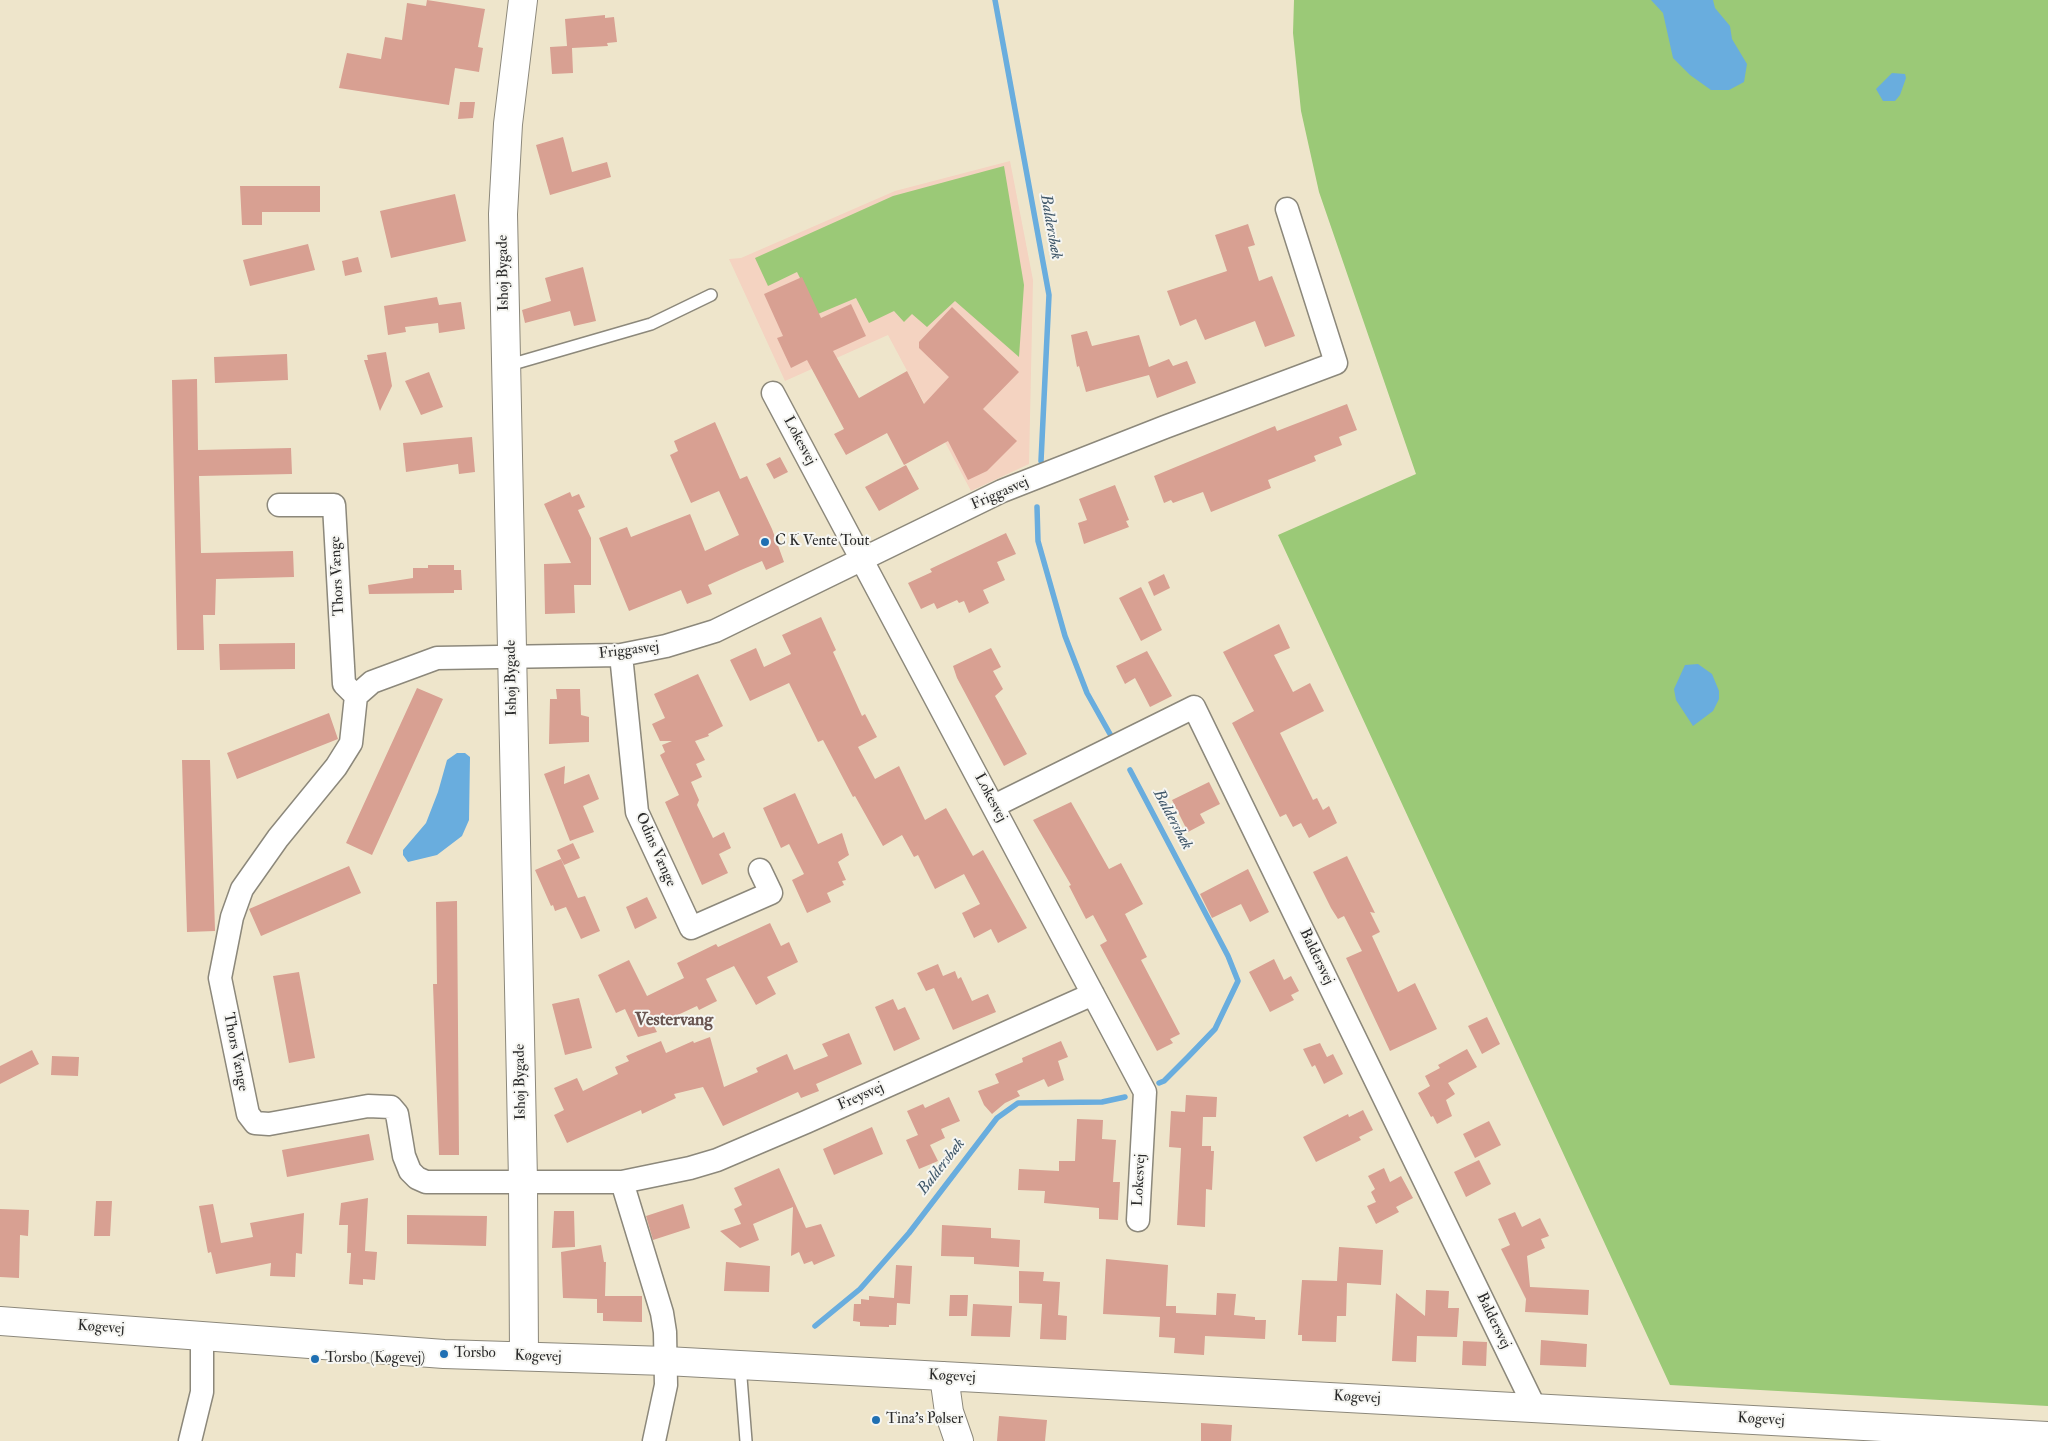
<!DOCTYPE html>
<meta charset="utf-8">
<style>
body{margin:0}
canvas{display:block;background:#eee5cb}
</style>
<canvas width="2048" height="1441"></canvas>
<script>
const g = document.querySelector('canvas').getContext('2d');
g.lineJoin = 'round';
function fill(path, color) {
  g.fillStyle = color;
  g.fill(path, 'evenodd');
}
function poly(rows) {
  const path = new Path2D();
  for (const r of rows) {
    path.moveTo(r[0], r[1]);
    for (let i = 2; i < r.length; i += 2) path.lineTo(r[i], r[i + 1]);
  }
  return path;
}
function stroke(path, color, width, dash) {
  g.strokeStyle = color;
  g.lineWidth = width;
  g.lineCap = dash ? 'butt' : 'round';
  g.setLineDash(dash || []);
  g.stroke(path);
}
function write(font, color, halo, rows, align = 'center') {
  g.font = font + ' "IM FELL Double Pica",serif';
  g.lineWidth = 4;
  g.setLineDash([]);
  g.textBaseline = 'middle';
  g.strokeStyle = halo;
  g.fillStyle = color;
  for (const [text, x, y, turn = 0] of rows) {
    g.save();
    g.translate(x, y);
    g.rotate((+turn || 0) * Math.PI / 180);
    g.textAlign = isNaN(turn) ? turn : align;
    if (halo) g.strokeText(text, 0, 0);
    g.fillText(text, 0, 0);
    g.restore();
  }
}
const built = poly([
 [1010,161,1033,280,1029,464,971,491,888,335,785,381,729,259,741,258,895,191]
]);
const green = poly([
 [1294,0,2048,0,2048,1406,1670,1385,1278,535,1416,474,1319,192,1301,111,1293,33],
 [1004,166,1024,285,1019,357,955,301,927,327,912,314,904,322,894,311,869,323,856,298,818,314,797,272,768,286,755,258,893,196]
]);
const water = poly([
 [1651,0,1713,0,1715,8,1730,26,1732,39,1747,64,1744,82,1729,90,1711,90,1690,75,1673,58,1663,13],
 [1892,73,1905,74,1906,78,1900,95,1895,101,1883,101,1876,89],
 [1698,664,1712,674,1719,691,1719,699,1713,711,1693,726,1676,700,1674,689,1685,665],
 [457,753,465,753,470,757,469,820,462,836,437,855,408,862,403,855,403,850,426,823,438,792,447,760]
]);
const stream = poly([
 [995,0,1049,295,1041,461],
 [1037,507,1038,541,1065,636,1087,693,1110,734],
 [1130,770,1228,956,1238,981,1215,1029,1188,1057,1164,1081,1159,1083],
 [815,1326,860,1289,909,1233,997,1118,1018,1103,1102,1102,1125,1097]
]);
const building = poly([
 [427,0,485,9,478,47,483,48,479,72,455,68,449,105,339,88,347,53,381,59,385,37,402,40,407,3,426,6],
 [605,15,605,18,614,17,617,42,607,43,608,46,572,48,573,73,552,74,550,47,567,46,565,19],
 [460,102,475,102,473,118,458,119],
 [563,137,572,172,607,162,611,177,550,195,536,145],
 [240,186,320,186,320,212,262,212,262,225,242,225],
 [455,194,466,241,391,258,380,211],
 [1248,224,1255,245,1248,247,1259,281,1272,276,1295,336,1265,347,1255,321,1205,340,1196,319,1180,326,1167,291,1227,271,1215,235],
 [308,244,315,270,250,286,243,260],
 [358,257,362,272,345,276,342,261],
 [583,267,596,321,574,326,570,311,525,323,522,310,551,301,545,278],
 [802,277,821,318,851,304,866,336,833,351,859,398,907,371,924,404,949,377,919,348,919,342,952,307,1019,372,983,409,1017,441,987,471,968,480,948,441,904,465,887,433,846,455,834,434,844,429,807,360,791,368,777,338,783,336,764,294],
 [437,297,439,305,461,302,465,329,439,333,438,323,405,327,406,332,388,335,384,306],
 [1087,331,1092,346,1139,335,1149,367,1169,359,1173,366,1187,361,1196,383,1157,398,1149,375,1086,392,1079,366,1077,367,1071,335],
 [386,352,392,386,380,411,364,360,368,360,367,355],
 [287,354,288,380,215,383,214,357],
 [429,372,443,407,421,415,405,381],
 [197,379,198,450,291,448,292,474,199,476,201,553,293,551,294,577,216,579,215,615,203,615,204,650,177,650,172,380],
 [1347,404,1357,430,1339,437,1342,445,1314,456,1316,461,1268,480,1271,488,1211,512,1203,492,1173,503,1171,500,1164,503,1154,476,1275,426,1277,431],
 [715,422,740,479,747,476,772,529,784,562,766,570,762,561,741,570,708,585,712,594,687,604,681,590,629,611,599,538,627,527,631,537,690,514,705,551,739,535,719,491,691,503,670,455,678,451,674,441],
 [472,437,475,472,459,474,458,464,406,472,403,443],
 [780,457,788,472,774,479,766,464],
 [906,465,919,489,879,511,865,487],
 [1115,485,1129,520,1126,521,1129,527,1084,544,1078,523,1087,520,1079,499],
 [570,492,572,497,579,494,585,507,578,510,591,538,591,585,574,585,575,613,545,614,544,564,571,563,544,504],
 [1006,533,1016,554,997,562,1005,580,983,590,989,603,969,613,964,601,959,603,957,600,937,609,934,603,921,609,908,583,932,572,930,569],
 [428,565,454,565,454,570,461,570,462,590,454,590,454,593,369,594,368,585,413,578,413,568,428,568],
 [1164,574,1170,588,1154,596,1148,582],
 [1141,587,1162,630,1141,641,1119,598],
 [821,617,836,650,833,652,862,716,865,714,877,737,858,747,875,779,899,766,925,820,946,808,973,856,983,850,1027,928,998,943,991,929,974,938,962,913,980,904,964,874,935,889,918,855,914,857,902,835,883,846,855,796,853,797,823,740,818,742,789,683,750,701,730,660,756,648,764,667,791,654,782,635],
 [1279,624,1290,648,1274,655,1293,692,1310,683,1324,711,1280,733,1313,800,1317,798,1323,810,1329,806,1337,823,1309,838,1301,823,1293,827,1286,814,1280,817,1232,723,1254,711,1223,652],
 [295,643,295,669,220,670,219,644],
 [991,648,1001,667,993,671,1003,689,995,696,1027,754,1004,766,957,678,953,666],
 [1147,651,1172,696,1150,707,1135,678,1125,684,1116,666],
 [698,674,723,726,708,734,709,736,695,741,705,760,696,764,702,777,691,782,699,800,697,805,713,838,724,832,731,848,719,854,728,873,702,885,665,802,679,795,660,755,665,752,662,745,672,741,660,741,652,724,665,718,654,694],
 [417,688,443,699,372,855,346,843],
 [556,689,580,689,581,715,589,717,589,742,549,744,550,699,557,699],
 [329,713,338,739,237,779,227,753],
 [182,760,210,760,215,931,187,932],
 [565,766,564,784,589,774,599,799,583,806,594,832,570,841,544,774],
 [1209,782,1220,804,1200,814,1205,823,1188,832,1172,800],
 [795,793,818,844,842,833,849,855,838,862,846,880,842,881,844,885,827,893,831,902,807,913,792,880,804,874,789,844,781,848,763,808],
 [1071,802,1109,869,1121,863,1143,904,1125,914,1147,957,1141,960,1180,1034,1170,1039,1173,1043,1157,1051,1100,945,1107,941,1093,915,1086,919,1069,886,1071,885,1033,820],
 [573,843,580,858,564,865,557,850],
 [1347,856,1375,913,1370,912,1380,932,1372,936,1398,992,1415,983,1437,1029,1390,1051,1346,958,1362,951,1344,916,1338,919,1331,908,1313,872],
 [561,859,578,898,585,896,600,931,581,939,566,907,555,911,553,905,551,906,535,870],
 [349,866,361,893,261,936,249,909],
 [1248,869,1269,912,1250,922,1241,904,1212,918,1200,894],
 [647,897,657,918,635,929,626,907],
 [457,901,459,1155,439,1155,433,984,437,984,436,902],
 [770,923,781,946,789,942,798,962,767,977,776,994,756,1005,734,966,706,979,717,1001,699,1010,697,1006,654,1026,657,1032,638,1037,625,1009,616,1013,598,975,629,960,647,996,684,978,677,963,716,944,718,947],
 [1274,959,1284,980,1291,976,1299,991,1291,995,1294,1000,1270,1012,1249,972],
 [938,964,943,976,955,971,958,979,961,977,972,1001,988,994,996,1012,953,1030,934,988,926,991,917,973],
 [299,972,315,1058,289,1063,273,976],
 [579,998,592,1048,565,1055,552,1004],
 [893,999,898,1010,905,1007,920,1039,894,1051,875,1007],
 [1487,1017,1500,1044,1482,1054,1468,1026],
 [849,1033,862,1064,816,1084,819,1091,801,1098,798,1092,723,1126,703,1087,674,1094,676,1098,642,1114,641,1110,567,1143,554,1115,564,1110,554,1088,577,1078,583,1091,618,1074,615,1067,629,1061,626,1056,661,1041,666,1053,693,1041,694,1043,710,1037,724,1087,758,1072,756,1068,787,1054,794,1070,828,1056,822,1044],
 [1061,1041,1068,1057,1058,1061,1064,1080,1048,1087,1044,1079,1017,1091,1020,1096,1005,1103,992,1114,984,1105,978,1091,999,1083,995,1074,1023,1062,1022,1058],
 [1320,1043,1327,1057,1333,1054,1343,1074,1324,1084,1315,1065,1312,1067,1303,1049],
 [1467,1049,1477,1067,1448,1083,1455,1094,1446,1100,1452,1116,1437,1124,1433,1116,1431,1117,1418,1093,1430,1086,1425,1076,1440,1068,1438,1065],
 [32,1050,39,1064,0,1084,0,1066],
 [52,1056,79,1057,78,1076,51,1075],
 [1186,1095,1217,1097,1216,1117,1203,1117,1202,1146,1211,1146,1211,1151,1214,1151,1212,1190,1206,1189,1205,1227,1177,1225,1181,1148,1169,1147,1171,1111,1185,1112],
 [949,1097,960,1121,941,1129,945,1138,930,1145,938,1161,919,1169,906,1140,918,1135,907,1111,923,1104,925,1108],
 [1363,1110,1373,1130,1359,1137,1361,1140,1316,1162,1303,1137,1348,1114,1349,1117],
 [1077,1119,1103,1120,1102,1139,1116,1140,1113,1182,1120,1182,1118,1220,1099,1219,1099,1208,1044,1203,1045,1191,1018,1190,1019,1169,1059,1171,1059,1161,1075,1161],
 [1489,1121,1501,1145,1475,1158,1463,1134],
 [872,1127,883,1154,834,1175,823,1149],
 [369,1134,374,1160,287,1177,282,1150],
 [1479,1160,1491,1184,1466,1197,1454,1172],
 [779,1168,806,1228,821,1224,835,1256,814,1265,812,1261,804,1264,799,1252,791,1256,793,1207,753,1224,759,1240,740,1248,720,1231,741,1224,734,1209,742,1205,734,1188],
 [1384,1168,1390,1182,1401,1176,1413,1198,1396,1207,1399,1212,1376,1224,1367,1206,1376,1202,1371,1192,1375,1189,1368,1176],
 [368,1198,365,1251,377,1252,375,1280,363,1279,363,1285,349,1284,351,1253,347,1253,348,1225,339,1225,341,1203],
 [96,1201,112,1201,110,1236,94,1236],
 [213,1204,221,1243,253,1237,250,1223,304,1213,302,1254,296,1253,295,1277,270,1276,271,1263,216,1274,211,1252,208,1253,199,1206],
 [683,1204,690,1228,653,1240,646,1216],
 [0,1209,29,1210,28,1236,20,1235,19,1278,0,1277],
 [554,1211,574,1211,575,1247,552,1248],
 [1515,1212,1522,1227,1540,1218,1549,1236,1541,1239,1545,1248,1527,1256,1530,1287,1589,1290,1588,1315,1525,1312,1526,1299,1501,1249,1510,1245,1498,1219],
 [407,1215,487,1216,486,1246,407,1244],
 [942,1225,991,1228,991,1238,1020,1240,1019,1267,974,1264,974,1257,941,1256],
 [601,1245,604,1262,606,1262,605,1296,642,1296,642,1322,603,1321,603,1313,597,1313,597,1299,563,1298,561,1252],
 [1339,1247,1383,1250,1381,1285,1347,1283,1346,1316,1337,1316,1336,1342,1302,1341,1302,1335,1298,1335,1302,1280,1337,1281],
 [1106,1259,1168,1265,1166,1306,1176,1306,1176,1313,1216,1315,1217,1293,1236,1294,1234,1315,1255,1317,1255,1320,1266,1320,1265,1339,1205,1336,1204,1355,1174,1353,1175,1338,1159,1337,1160,1317,1103,1314],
 [726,1262,770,1266,769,1292,724,1291],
 [896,1265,912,1266,910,1304,897,1303,896,1325,889,1325,889,1327,860,1326,860,1322,853,1321,854,1304,861,1304,861,1299,869,1300,869,1296,894,1298],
 [1019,1271,1044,1272,1043,1281,1060,1282,1058,1315,1067,1316,1066,1340,1040,1339,1042,1304,1019,1303],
 [1426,1290,1449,1291,1448,1308,1459,1308,1457,1337,1417,1336,1416,1362,1392,1361,1396,1293,1425,1316],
 [950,1295,968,1295,967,1316,949,1316],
 [973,1304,1012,1306,1010,1337,971,1336],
 [1541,1340,1587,1344,1586,1367,1540,1365],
 [1463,1341,1487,1342,1486,1366,1462,1365],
 [999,1416,1047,1420,1045,1441,997,1441],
 [1201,1423,1232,1425,1231,1441,1201,1441]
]);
const service = poly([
 [506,366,651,324,711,295],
 [740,1365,746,1441]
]);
const minor = poly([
 [773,393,1145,1092,1138,1220],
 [279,505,334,505,344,684,356,696],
 [621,655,637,812,691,928,771,893,760,870],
 [994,806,1194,707,1535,1408],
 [1093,994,806,1122,717,1160,690,1168,622,1182,426,1182,417,1178,410,1171,404,1156,397,1114,391,1107,368,1106,269,1124,255,1123,248,1114,220,978,232,917,242,889,278,838,336,767,351,743,356,696,372,682,437,658,621,655,666,646,715,631,1002,491,1165,427,1336,363,1287,209],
 [622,1182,662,1313,665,1332,666,1385,654,1441],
 [190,1441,202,1392,202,1335]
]);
const tertiary = poly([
 [523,0,508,124,503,214,523,1181,524,1356],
 [0,1321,444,1354,666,1361,2048,1436],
 [944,1376,949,1412,959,1441]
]);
const markers = [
 [765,542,5,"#1f6fb2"],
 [444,1354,5,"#1f6fb2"],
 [315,1359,5,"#1f6fb2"],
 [876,1420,5,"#1f6fb2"]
];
const streetNames = [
 ["Ishøj Bygade",504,273,-91],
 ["Lokesvej",799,441,62],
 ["Friggasvej",1000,494,-24],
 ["Thors Vænge",338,576,-93],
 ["Friggasvej",629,651,-7],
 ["Ishøj Bygade",512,678,-91],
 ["Lokesvej",990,798,62],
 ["Odins Vænge",655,850,66],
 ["Baldersvej",1316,957,64],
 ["Thors Vænge",235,1052,79],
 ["Ishøj Bygade",521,1082,-91],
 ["Freysvej",861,1097,-24],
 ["Lokesvej",1140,1180,-87],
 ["Baldersvej",1493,1321,64],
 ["Køgevej",101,1328,4],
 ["Køgevej",538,1357,2],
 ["Køgevej",952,1377,3],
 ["Køgevej",1357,1398,3],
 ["Køgevej",1761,1420,3]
];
const poiNames = [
 ["C K Vente Tout",775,542],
 ["Torsbo",454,1354],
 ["Torsbo (Køgevej)",325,1359],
 ["Tina's Pølser",886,1420]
];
const waterNames = [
 ["Baldersbæk",1050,227,80],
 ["Baldersbæk",1172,820,62],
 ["Baldersbæk",942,1167,-52]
];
const quarterNames = [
 ["Vestervang",674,1021]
];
fill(built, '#f4d3c1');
fill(green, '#9bc977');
fill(water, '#69adde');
stroke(stream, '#69adde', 5.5);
fill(building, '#d8a092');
stroke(service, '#8c887b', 14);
stroke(minor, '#8c887b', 25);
stroke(tertiary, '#8c887b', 30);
stroke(service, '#fff', 11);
stroke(minor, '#fff', 22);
stroke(tertiary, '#fff', 28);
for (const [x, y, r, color] of markers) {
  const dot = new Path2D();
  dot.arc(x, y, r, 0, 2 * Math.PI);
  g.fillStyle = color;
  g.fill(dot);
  stroke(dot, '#f6f6f2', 2);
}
write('15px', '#2b2b2b', '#f6f6f2', streetNames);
write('15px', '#2b2b2b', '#f6f6f2', poiNames, 'left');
write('italic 16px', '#41586a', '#f6f6f2', waterNames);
write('bold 18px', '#68544f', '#f6f6f2', quarterNames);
</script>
